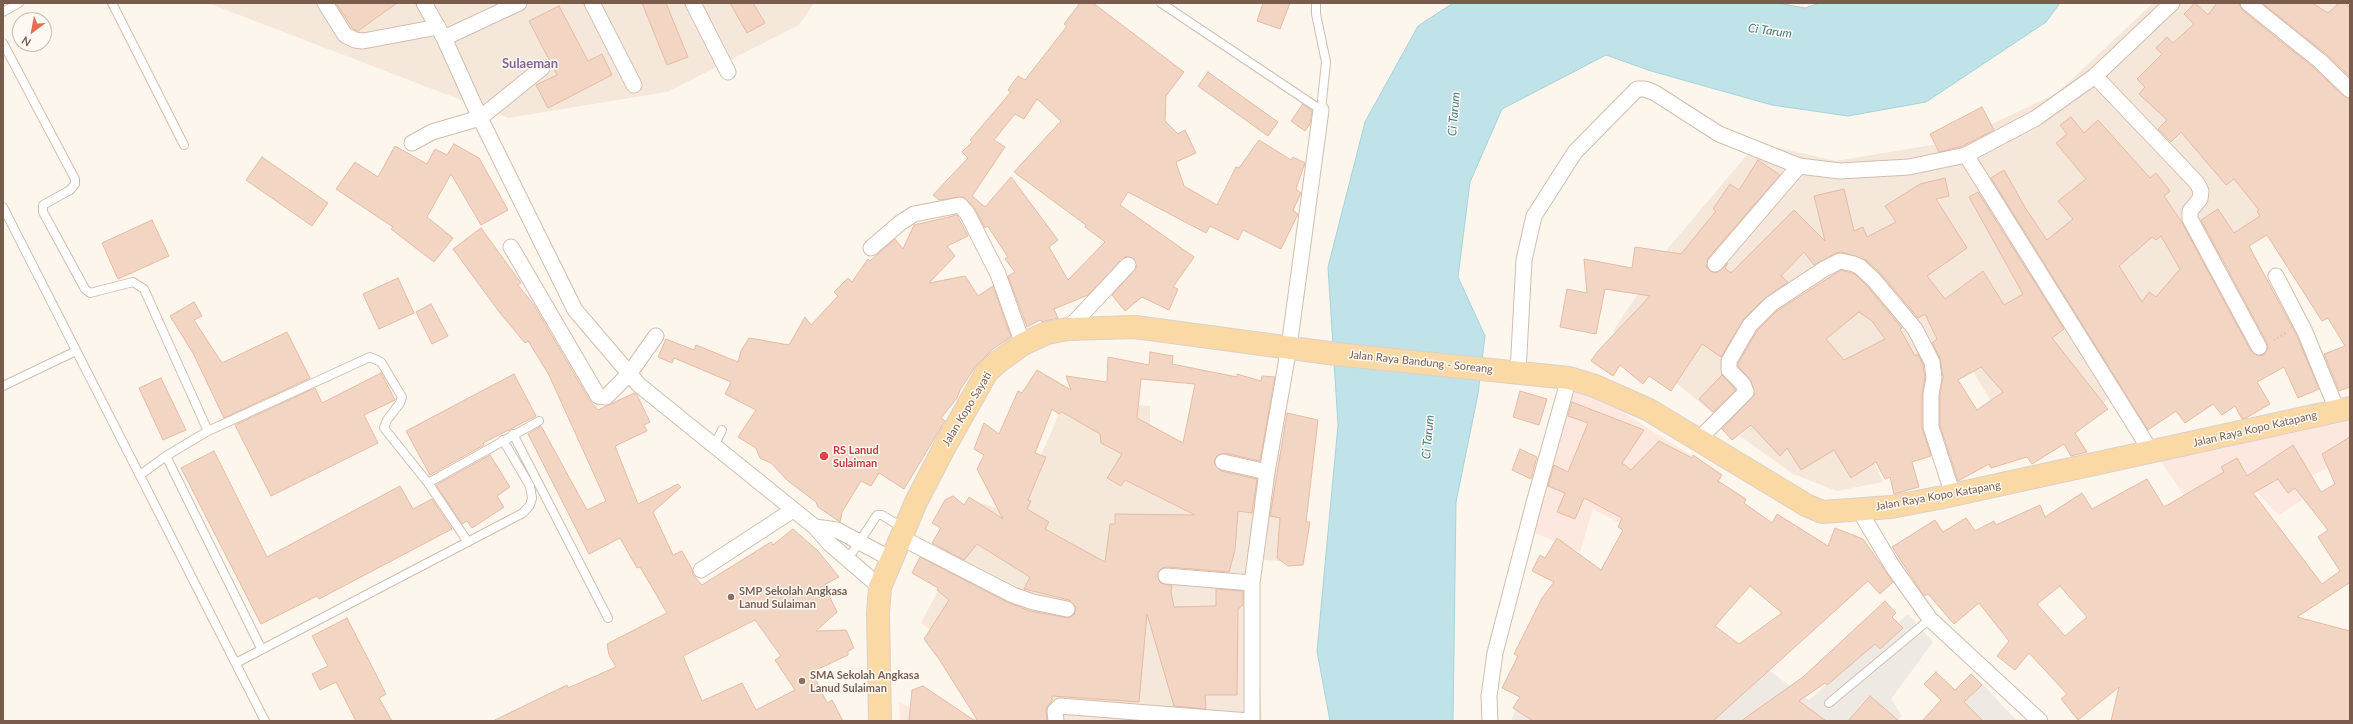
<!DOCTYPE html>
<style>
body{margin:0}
#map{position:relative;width:2353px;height:724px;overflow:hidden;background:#fdf6ec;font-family:Lato,sans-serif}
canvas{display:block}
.frame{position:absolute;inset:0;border:4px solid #7a5c4d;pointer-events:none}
.north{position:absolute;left:12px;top:12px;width:40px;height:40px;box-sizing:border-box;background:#fffaf3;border:1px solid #cabbb1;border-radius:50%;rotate:212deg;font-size:11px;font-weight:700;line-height:16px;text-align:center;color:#7a5c4d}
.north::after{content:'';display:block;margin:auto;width:14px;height:18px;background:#e76f51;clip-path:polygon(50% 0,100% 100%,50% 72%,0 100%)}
</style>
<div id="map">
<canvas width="2353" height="724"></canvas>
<div class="frame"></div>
<div class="north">N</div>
</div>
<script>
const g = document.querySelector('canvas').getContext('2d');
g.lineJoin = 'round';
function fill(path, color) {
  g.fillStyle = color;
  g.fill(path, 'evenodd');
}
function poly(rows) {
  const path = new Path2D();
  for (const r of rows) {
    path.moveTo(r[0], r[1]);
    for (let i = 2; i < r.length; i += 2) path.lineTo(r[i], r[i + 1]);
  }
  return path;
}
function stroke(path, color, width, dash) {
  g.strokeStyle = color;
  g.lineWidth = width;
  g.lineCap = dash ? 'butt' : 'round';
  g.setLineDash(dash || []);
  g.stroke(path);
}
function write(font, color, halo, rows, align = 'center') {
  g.font = font + ' Lato,sans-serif';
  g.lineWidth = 3;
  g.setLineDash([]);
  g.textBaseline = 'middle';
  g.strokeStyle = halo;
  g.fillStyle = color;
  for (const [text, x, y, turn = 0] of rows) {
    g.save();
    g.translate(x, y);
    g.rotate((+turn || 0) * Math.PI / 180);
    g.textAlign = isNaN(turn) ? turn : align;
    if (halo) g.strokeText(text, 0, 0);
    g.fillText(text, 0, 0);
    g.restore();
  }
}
const residential = poly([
 [208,3,814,3,799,25,667,92,508,118],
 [2153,3,2350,3,2350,289,2307,197,2207,263,2257,348,2271,341,2280,361,2149,367,2061,437,2015,441,1971,368,1936,383,1956,418,1930,433,1915,420,1863,438,1883,482,1837,491,1793,474,1740,436,1759,418,1742,391,1715,415,1613,331,1669,247,1757,143,1836,161,1956,141,2057,93],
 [1065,400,1150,406,1150,448,1213,464,1229,417,1267,429,1258,449,1303,460,1291,562,1253,559,1262,721,970,721,993,702,953,646,921,623,941,585,922,574,973,500,1015,515]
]);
const commercial = poly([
 [1558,389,1600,398,1692,456,1636,532,1593,509,1580,552,1521,527],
 [2350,420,2350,456,2294,485,2305,498,2279,515,2256,491,2204,525,2160,460],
 [899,702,937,721,900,721]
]);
const industrial = poly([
 [1908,614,1933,642,1891,699,1902,716,1897,721,1619,721,1734,644,1809,700],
 [1978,679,2017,721,1940,721],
 [1517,705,1535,721,1511,721]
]);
const water = poly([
 [1453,3,1778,3,1805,8,1820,3,2060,3,2046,22,1926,102,1848,116,1772,105,1651,71,1606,55,1502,109,1470,182,1458,277,1485,336,1478,394,1456,502,1453,721,1330,721,1317,651,1338,425,1328,267,1365,122,1418,26,1453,3]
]);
const building = poly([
 [336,3,397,3,358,31,353,29,336,3],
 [642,3,666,3,688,57,667,65,642,3],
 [730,3,753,3,765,23,747,33,730,3],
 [1080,3,1093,3,1184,72,1166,96,1165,121,1178,134,1185,130,1196,153,1176,162,1184,186,1217,205,1236,167,1239,168,1259,140,1291,160,1293,157,1305,163,1296,189,1301,193,1293,210,1298,214,1281,249,1243,230,1238,240,1210,226,1206,233,1128,192,1120,205,1194,257,1173,287,1178,289,1169,310,1142,297,1125,311,1112,295,1137,267,1134,259,1126,256,1088,295,1054,309,1058,318,1042,322,1040,320,1027,327,1008,276,1015,272,1005,259,1008,257,989,228,987,226,985,228,974,207,963,197,939,200,933,195,968,158,962,152,972,142,970,140,1011,92,1008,90,1018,76,1025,80,1067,26,1064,24,1080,3],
 [1037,99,1061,121,1014,172,1086,225,1085,227,1105,242,1068,280,1049,247,1058,240,1011,177,985,207,972,196,1005,147,994,140,1015,114,1024,119,1037,99],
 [1263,3,1290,3,1280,29,1257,21,1263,3],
 [2195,3,2208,15,2217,3,2239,3,2242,10,2314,68,2344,96,2350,99,2350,387,2339,391,2324,354,2345,346,2328,318,2322,321,2267,235,2249,246,2297,336,2319,389,2298,398,2284,367,2257,382,2270,404,2246,418,2242,419,2235,406,2222,415,2213,404,2185,423,2176,411,2148,430,1991,178,2004,170,2026,209,2047,240,2073,219,2058,201,2086,179,2056,143,2067,134,2060,125,2071,117,2084,133,2098,120,2150,178,2156,173,2170,191,2164,196,2181,221,2251,351,2258,356,2264,355,2268,348,2267,343,2201,220,2218,209,2234,233,2260,216,2257,211,2259,210,2234,179,2226,185,2181,132,2171,142,2158,129,2167,120,2139,94,2145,87,2137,79,2162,54,2156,48,2167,37,2173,43,2194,24,2184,14,2195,3],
 [2161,236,2180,269,2156,297,2149,292,2142,302,2119,266,2152,237,2156,240,2161,236],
 [2262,3,2312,3,2328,13,2339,3,2346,3,2350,8,2350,77,2326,54,2262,3],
 [559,6,588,61,602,54,612,75,548,108,536,85,557,75,529,21,559,6],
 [1208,72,1278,122,1268,136,1198,86,1208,72],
 [1303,104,1312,111,1310,124,1305,131,1291,121,1303,104],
 [1982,107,1994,130,1963,146,1939,152,1930,134,1982,107],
 [454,144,479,158,508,210,481,225,451,174,427,217,453,238,434,262,391,229,393,227,336,189,355,162,378,177,395,146,427,164,435,149,447,155,454,144],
 [262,157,328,203,312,226,246,180,262,157],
 [1758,160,1780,175,1708,258,1706,267,1713,273,1718,272,1728,263,1725,268,1731,273,1794,210,1825,241,1814,196,1844,189,1854,231,1863,227,1867,237,1896,222,1885,206,1920,184,1945,178,1949,196,1936,199,1967,248,1927,276,1945,299,1983,271,2004,305,2023,294,1969,197,1978,192,2064,329,2052,338,2108,409,2075,433,2087,452,2071,456,2064,444,2032,464,2027,457,1991,468,1989,464,1958,481,1940,426,1940,395,1943,377,1940,358,1932,343,1937,339,1925,314,1918,318,1881,274,1866,260,1842,252,1836,253,1814,265,1804,252,1781,276,1788,282,1765,298,1744,319,1721,357,1702,344,1671,391,1649,376,1643,384,1620,365,1613,376,1591,361,1598,351,1650,296,1605,289,1596,334,1560,327,1567,289,1587,293,1584,259,1632,268,1635,247,1681,254,1716,211,1713,209,1730,184,1739,190,1758,160],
 [1981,367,2003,392,1977,410,1958,380,1981,367],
 [957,215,968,236,947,246,955,256,929,283,965,276,978,296,993,286,1011,337,993,349,976,366,960,390,957,398,941,418,945,421,904,489,879,473,871,486,861,481,842,512,840,522,818,507,816,502,788,481,771,463,760,458,756,448,738,437,756,410,725,394,731,382,674,358,672,363,658,357,666,339,694,350,696,345,738,362,741,351,749,338,789,345,805,317,811,325,838,296,834,292,848,278,852,282,868,259,870,261,895,239,903,249,914,225,957,215],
 [152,220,169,256,118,279,102,243,152,220],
 [481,228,521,283,518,285,534,305,590,401,598,410,634,393,637,395,650,422,644,425,647,431,615,446,638,504,678,484,681,487,653,512,673,555,682,551,692,569,693,575,702,585,771,542,773,545,793,529,818,551,839,577,824,585,837,612,816,631,846,630,854,648,848,651,848,655,812,672,827,703,832,700,843,721,493,721,567,685,568,688,616,667,609,655,607,644,667,613,640,567,637,568,620,538,589,554,528,434,541,426,587,510,606,501,549,375,528,341,525,343,500,313,453,249,481,228],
 [755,620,781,656,775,660,795,690,756,710,742,683,702,701,683,656,755,620],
 [1841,270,1855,274,1867,286,1902,328,1900,329,1915,356,1918,354,1923,365,1925,378,1922,394,1922,427,1931,456,1912,462,1919,487,1894,494,1890,477,1885,479,1876,462,1851,478,1834,450,1801,470,1787,448,1780,456,1751,425,1732,440,1722,429,1755,394,1751,381,1738,366,1738,363,1757,331,1777,311,1841,270],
 [1859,312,1872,321,1885,339,1844,360,1826,339,1859,312],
 [398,278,414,313,379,329,363,294,398,278],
 [194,302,202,316,194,320,222,363,287,332,310,378,224,418,193,353,170,316,194,302],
 [431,304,448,336,432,344,416,312,431,304],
 [1150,352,1173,356,1172,364,1237,377,1237,374,1261,381,1262,376,1275,377,1260,461,1225,453,1217,456,1214,460,1215,465,1221,471,1257,479,1252,513,1238,511,1235,550,1229,572,1167,567,1162,568,1157,575,1161,583,1172,586,1171,592,1174,607,1216,606,1216,589,1243,591,1243,605,1238,609,1237,695,1205,695,1206,709,1174,706,1147,614,1139,702,1052,696,1052,701,1046,708,1047,721,978,721,939,659,924,639,949,600,937,590,938,588,912,573,920,557,1009,603,1030,611,1069,618,1074,615,1076,607,1069,600,1024,589,1030,577,977,544,964,560,932,543,941,528,932,523,945,500,953,496,964,505,969,497,1003,519,977,469,984,455,974,449,984,423,999,434,1018,391,1022,393,1037,370,1071,390,1066,376,1107,382,1108,357,1149,365,1150,352],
 [1141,379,1195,384,1183,443,1137,418,1141,379],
 [1052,409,1059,414,1062,412,1100,434,1101,443,1122,454,1107,478,1121,486,1125,480,1195,515,1115,514,1115,524,1110,524,1105,562,1045,529,1049,522,1027,509,1031,501,1028,500,1046,457,1035,453,1052,409],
 [381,373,395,400,364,415,378,443,271,496,235,425,315,388,322,403,381,373],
 [514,374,536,416,483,443,484,445,430,475,406,431,514,374],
 [1722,375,1736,390,1713,412,1699,399,1722,375],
 [161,378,186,430,163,440,139,388,161,378],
 [1520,391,1547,399,1539,425,1513,417,1520,391],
 [1572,402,1644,430,1622,463,1631,470,1659,441,1692,458,1693,455,1722,475,1718,481,1746,499,1744,503,1772,523,1777,514,1828,546,1835,528,1863,539,1893,582,1880,594,1868,581,1713,721,1533,721,1513,708,1520,697,1502,688,1518,656,1514,654,1542,598,1554,582,1532,571,1540,555,1545,558,1557,538,1601,570,1623,530,1618,527,1622,518,1584,498,1575,519,1557,512,1565,493,1548,486,1554,465,1568,472,1588,423,1568,416,1572,402],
 [1750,586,1782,613,1739,644,1715,626,1750,586],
 [1287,413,1318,420,1306,522,1310,522,1303,565,1288,566,1277,558,1280,518,1270,516,1287,413],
 [2350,437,2350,585,2349,583,2297,617,2350,631,2350,721,2111,721,2119,687,2078,720,2061,699,2067,694,2029,653,2015,670,1997,656,2009,641,1979,603,1954,624,1928,594,1924,596,1892,547,1935,520,1943,532,1966,518,1975,531,1994,521,1996,525,2040,505,2045,517,2082,493,2092,509,2147,479,2164,507,2224,472,2221,467,2237,458,2247,476,2293,445,2321,492,2335,484,2322,454,2350,437],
 [2278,479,2288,493,2295,488,2328,530,2318,537,2340,571,2322,584,2253,493,2278,479],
 [2060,586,2087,617,2065,636,2037,604,2060,586],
 [1520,449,1537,457,1531,479,1512,470,1520,449],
 [214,451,267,557,400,486,413,509,432,499,452,529,319,599,317,596,261,624,181,468,214,451],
 [490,455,510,487,497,496,504,507,472,528,467,521,462,524,436,485,490,455],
 [1885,601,1896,613,1892,617,1903,628,1880,649,1875,644,1827,685,1825,683,1799,701,1826,721,1741,721,1803,677,1885,601],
 [347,618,386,694,379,698,392,721,356,721,336,682,320,690,312,674,328,666,312,636,347,618],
 [1936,672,1955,690,1971,674,1982,685,1964,702,1983,721,1922,721,1941,700,1924,684,1936,672],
 [923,686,975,721,909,721,912,690,923,686],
 [1870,696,1899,721,1848,721,1870,696]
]);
const path = poly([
 [2274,340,2287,332]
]);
const lane = poly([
 [112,3,184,145],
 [1161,3,1321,110,1326,62,1316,14,1316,3],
 [3,12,19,3],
 [3,43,75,179,75,184,70,190,43,205,43,212,85,289,90,293,133,282,144,289,208,431],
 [3,207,265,721],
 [3,386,76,351],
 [513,434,608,618],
 [714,446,722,430],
 [166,456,261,648],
 [140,475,166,456,208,431,370,357,381,362,402,397,400,403,387,420,384,428,428,483,468,542],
 [428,483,539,421],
 [848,559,877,515,882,515,903,528],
 [236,663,523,513,530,505,532,498,530,486,503,440],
 [1829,703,1930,619]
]);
const street = poly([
 [325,3,345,35,355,40,363,41,438,27],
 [424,3,444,38,480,118,575,310,639,385,815,527,830,544,880,587],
 [592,3,634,85],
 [693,3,728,72],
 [2248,3,2320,61,2350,90],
 [444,38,519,3],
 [2095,76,2197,183,2201,191,2200,199,2190,211,2190,219,2259,347],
 [412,143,432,132,480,118,542,68],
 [1966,155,2152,453],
 [511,247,598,396,606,397,629,374,656,336],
 [871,248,900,223,914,214,960,205,967,213,998,274,1023,344],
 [1715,264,1799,166],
 [2276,276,2305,332,2337,410],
 [1068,329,1128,265],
 [1518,372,1524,260,1534,216,1575,152,1637,89,1645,89,1655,93,1719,134,1799,166,1840,171,1909,167,1966,155,2036,118,2095,76,2172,3],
 [1699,439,1746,392,1743,384,1729,370,1729,361,1750,325,1771,304,1824,269,1840,261,1854,264,1860,267,1874,280,1915,329,1932,362,1934,378,1931,394,1931,427,1953,495],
 [1223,462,1267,472],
 [1859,510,1893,567,1930,619,2040,721],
 [815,527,837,530,891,559],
 [900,537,1013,595,1033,602,1067,609],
 [701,570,793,510],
 [1166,576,1252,583],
 [1056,721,1055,711,1060,706,1249,721],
 [1252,721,1252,583,1267,472,1289,347,1321,110],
 [1490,721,1489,696,1495,653,1534,503,1569,378]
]);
const primary = poly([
 [880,721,878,613,880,587,916,502,944,448,987,372,998,362,1023,344,1047,333,1068,329,1135,327,1336,354,1569,378,1595,386,1649,410,1806,505,1822,512,1891,507,1943,497,2350,408]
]);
const markers = [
 [824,456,5,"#e0444e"],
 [731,597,4,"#8d6e63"],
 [802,681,4,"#8d6e63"]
];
const streetNames = [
 ["Jalan Raya Bandung - Soreang",1421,362,6],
 ["Jalan Kopo Sayati",967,409,-59],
 ["Jalan Raya Kopo Katapang",2255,429,-13],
 ["Jalan Raya Kopo Katapang",1938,496,-10]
];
const healthNames = [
 ["RS Lanud",833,450],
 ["Sulaiman",833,463]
];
const educationNames = [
 ["SMP Sekolah Angkasa",739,591],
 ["Lanud Sulaiman",739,604],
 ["SMA Sekolah Angkasa",810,675],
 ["Lanud Sulaiman",810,688]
];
const waterNames = [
 ["Ci Tarum",1770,31,8],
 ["Ci Tarum",1454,114,-85],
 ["Ci Tarum",1428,437,-85]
];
const quarterNames = [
 ["Sulaeman",530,64]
];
fill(residential, '#f5e8da');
fill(commercial, '#fde8e0');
fill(industrial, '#efe9e4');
fill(water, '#bfe3e8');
stroke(water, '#a5d3da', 1);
fill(building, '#f3d5c3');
stroke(building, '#e6bba3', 1);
stroke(lane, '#d1beb0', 10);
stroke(street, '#d1beb0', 17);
stroke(primary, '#dad1cd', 24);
stroke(path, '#d9b8a5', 2.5, [1, 3]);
stroke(lane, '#fff', 8);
stroke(street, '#fff', 15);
stroke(primary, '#fbd9a5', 22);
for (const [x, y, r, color] of markers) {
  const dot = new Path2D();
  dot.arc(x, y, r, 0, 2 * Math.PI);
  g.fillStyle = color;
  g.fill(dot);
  stroke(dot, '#fffaf3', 1.5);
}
write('11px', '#7a5c4d', '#fffaf3', streetNames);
write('bold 11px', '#be3a42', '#fffaf3', healthNames, 'left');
write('bold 11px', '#785e54', '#fffaf3', educationNames, 'left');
write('italic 12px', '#437c86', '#fffaf3', waterNames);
write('bold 13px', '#846695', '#fffaf3', quarterNames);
</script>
